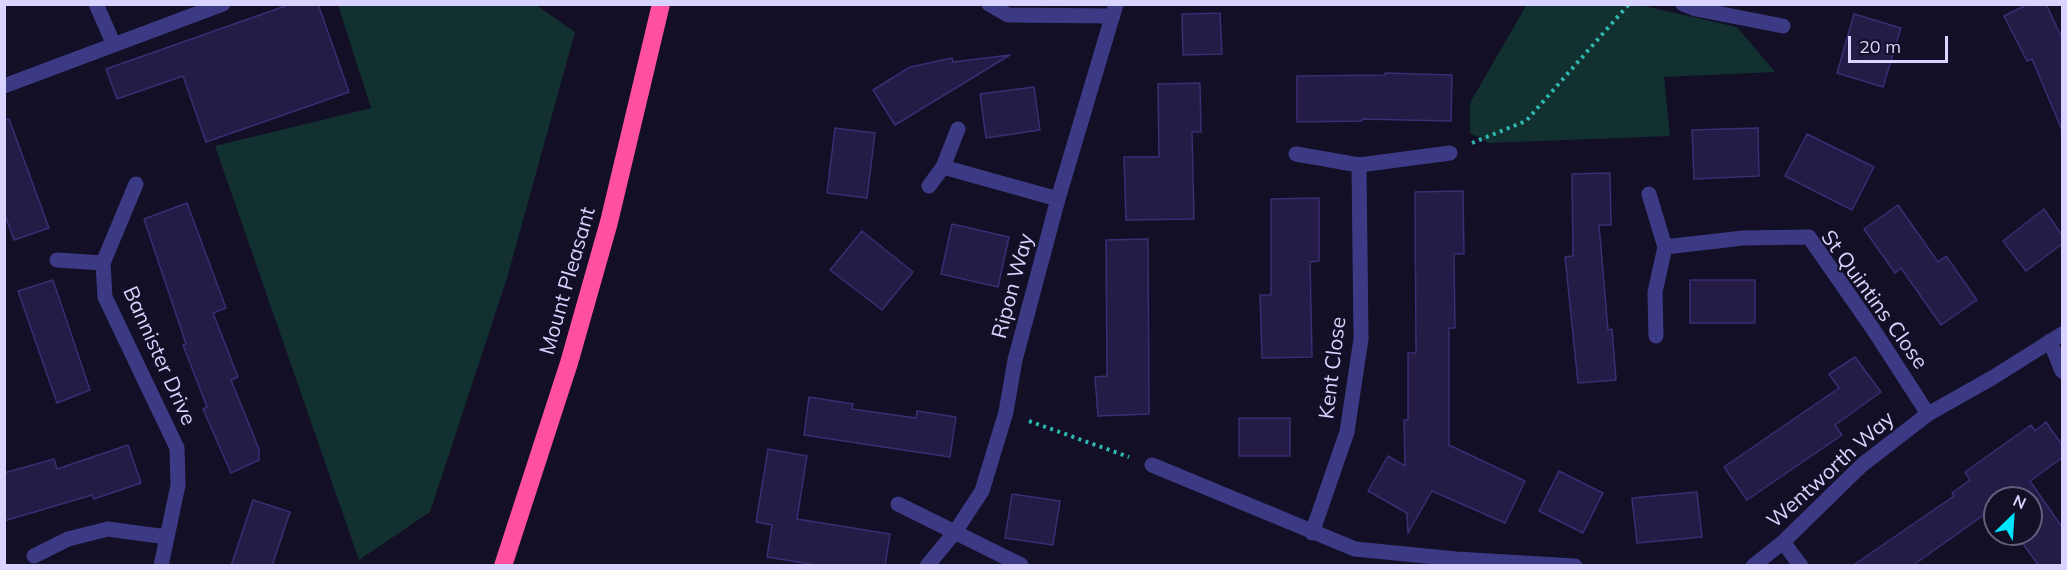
<!DOCTYPE html>
<style>
body{margin:0}
#map{position:relative;width:2067px;height:570px;overflow:hidden;background:#130f26;font-family:Mulish,sans-serif}
canvas{display:block}
.frame{position:absolute;inset:0;border:6px solid #d9d4ff;pointer-events:none}
.north{position:absolute;left:1983px;top:486px;width:60px;height:60px;box-sizing:border-box;background:#130f26;border:2px solid #625e7d;border-radius:50%;rotate:25deg;font-size:16px;font-weight:700;line-height:24px;text-align:center;color:#d9d4ff}
.north::after{content:'';display:block;margin:auto;width:21px;height:27px;background:#00e5ff;clip-path:polygon(50% 0,100% 100%,50% 72%,0 100%)}
.scale{position:absolute;left:1848px;top:36px;width:100px;height:27px;box-sizing:border-box;border:3px solid #d9d4ff;border-top:0;padding-left:8px;font-size:18px;line-height:21px;white-space:nowrap;color:#d9d4ff;-webkit-text-stroke:4px #130f26;paint-order:stroke}
</style>
<div id="map">
<canvas width="2067" height="570"></canvas>
<div class="frame"></div>
<div class="north">N</div>
<div class="scale">20 m</div>
</div>
<script>
const g = document.querySelector('canvas').getContext('2d');
g.lineJoin = 'round';
function fill(path, color) {
  g.fillStyle = color;
  g.fill(path, 'evenodd');
}
function poly(rows) {
  const path = new Path2D();
  for (const r of rows) {
    path.moveTo(r[0], r[1]);
    for (let i = 2; i < r.length; i += 2) path.lineTo(r[i], r[i + 1]);
  }
  return path;
}
function stroke(path, color, width, dash) {
  g.strokeStyle = color;
  g.lineWidth = width;
  g.lineCap = dash ? 'butt' : 'round';
  g.setLineDash(dash || []);
  g.stroke(path);
}
function write(font, color, halo, rows, align = 'center') {
  g.font = font + ' Mulish,sans-serif';
  g.lineWidth = 4.5;
  g.setLineDash([]);
  g.textBaseline = 'middle';
  g.strokeStyle = halo;
  g.fillStyle = color;
  for (const [text, x, y, turn = 0] of rows) {
    g.save();
    g.translate(x, y);
    g.rotate((+turn || 0) * Math.PI / 180);
    g.textAlign = isNaN(turn) ? turn : align;
    if (halo) g.strokeText(text, 0, 0);
    g.fillText(text, 0, 0);
    g.restore();
  }
}
const green = poly([
 [1527,4,1640,5,1737,27,1775,72,1664,77,1670,136,1489,143,1470,133,1470,103],
 [338,5,536,5,575,32,507,278,430,512,359,560,215,146,371,108]
]);
const building = poly([
 [291,4,318,4,349,92,206,142,183,76,117,99,106,69,291,4],
 [2028,4,2046,4,2062,38,2062,130,2032,59,2027,61,2004,16,2028,4],
 [1220,13,1222,54,1183,55,1182,14,1220,13],
 [1854,14,1901,28,1883,87,1837,73,1854,14],
 [1010,55,895,125,873,90,910,67,952,58,953,62,1010,55],
 [1385,73,1452,75,1451,121,1362,119,1362,121,1297,122,1297,76,1385,75,1385,73],
 [1200,83,1201,132,1192,132,1194,219,1126,220,1124,157,1159,157,1158,84,1200,83],
 [1034,87,1040,130,986,138,980,94,1034,87],
 [9,119,49,228,14,240,4,212,4,120,9,119],
 [835,128,875,133,867,198,827,193,835,128],
 [1758,128,1759,176,1694,179,1692,130,1758,128],
 [1807,134,1874,167,1852,210,1785,176,1807,134],
 [1610,173,1611,225,1599,225,1608,330,1612,329,1616,380,1578,383,1565,257,1573,256,1572,174,1610,173],
 [1463,191,1464,254,1454,254,1455,328,1449,328,1449,445,1525,481,1505,523,1432,491,1408,533,1407,513,1368,491,1388,456,1405,466,1404,420,1408,420,1408,353,1416,353,1415,192,1463,191],
 [1319,198,1319,261,1310,262,1312,357,1262,358,1260,295,1271,295,1271,199,1319,198],
 [187,203,226,308,213,313,238,377,231,380,259,449,259,460,231,473,203,409,207,407,183,345,186,344,144,219,187,203],
 [1898,205,1938,262,1946,256,1977,300,1941,325,1901,268,1895,273,1864,229,1898,205],
 [2044,209,2062,235,2062,244,2026,271,2003,241,2044,209],
 [952,224,1009,237,998,287,941,274,952,224],
 [862,231,913,272,882,310,830,270,862,231],
 [1148,239,1149,414,1098,416,1095,377,1107,376,1106,240,1148,239],
 [53,280,90,390,57,403,18,291,53,280],
 [1690,280,1755,280,1755,323,1690,323,1690,280],
 [1855,357,1881,392,1835,425,1842,435,1747,500,1724,467,1839,388,1829,374,1855,357],
 [809,397,853,404,852,409,916,418,917,411,956,417,950,457,804,435,809,397],
 [1239,418,1290,418,1290,456,1239,456,1239,418],
 [2046,422,2062,445,2062,458,2030,481,2062,527,2062,566,2039,566,2016,534,2031,534,2031,498,1995,498,1995,507,1912,566,1852,566,1954,496,1952,493,1970,480,1965,472,2031,425,2035,431,2046,422],
 [128,445,141,483,94,499,92,495,4,521,4,473,54,459,57,469,128,445],
 [768,449,807,456,797,519,890,534,885,566,822,566,767,557,772,525,756,522,768,449],
 [1559,471,1603,493,1583,533,1539,511,1559,471],
 [1697,492,1702,537,1637,543,1632,498,1697,492],
 [1012,494,1060,501,1053,545,1005,538,1012,494],
 [253,500,290,512,272,566,231,566,253,500]
]);
const path = poly([
 [1472,143,1526,121,1629,4],
 [1029,421,1129,457]
]);
const minor = poly([
 [96,4,114,45],
 [989,4,1008,15,1113,16],
 [1683,4,1696,9,1783,26],
 [4,86,223,4],
 [1296,154,1359,165,1450,153],
 [943,167,1058,199],
 [136,184,103,263,105,297,177,448,178,485,161,566],
 [929,186,943,167,958,129],
 [1649,194,1665,247,1655,292,1656,336],
 [1665,247,1743,238,1809,237,1873,329,1928,414],
 [57,260,103,263],
 [2050,341,2062,371],
 [1152,465,1355,549,1456,559,1575,566],
 [898,504,1021,565],
 [1312,533,1347,432,1361,339,1359,165],
 [1783,542,1801,566],
 [34,556,68,539,108,529,167,537],
 [927,566,955,532,982,491,1006,412,1015,360,1058,199,1116,4],
 [1753,566,1783,542,1862,465,1928,414,1992,378,2062,334]
]);
const highway = poly([
 [503,566,569,363,609,222,661,4]
]);
const streetNames = [
 ["Mount Pleasant",568,281,-74],
 ["Ripon Way",1013,286,-75],
 ["St Quintins Close",1874,300,54],
 ["Bannister Drive",159,356,66],
 ["Kent Close",1333,368,-83],
 ["Wentworth Way",1831,470,-42]
];
fill(green, '#12302f');
fill(building, '#241b47');
stroke(building, '#3b2d73', 1.5);
stroke(path, '#2fb8b0', 4, [3, 4.5]);
stroke(minor, '#3d3a85', 15);
stroke(highway, '#ff4fa3', 18);
write('21px', '#d9d4ff', '#130f26', streetNames);
</script>
